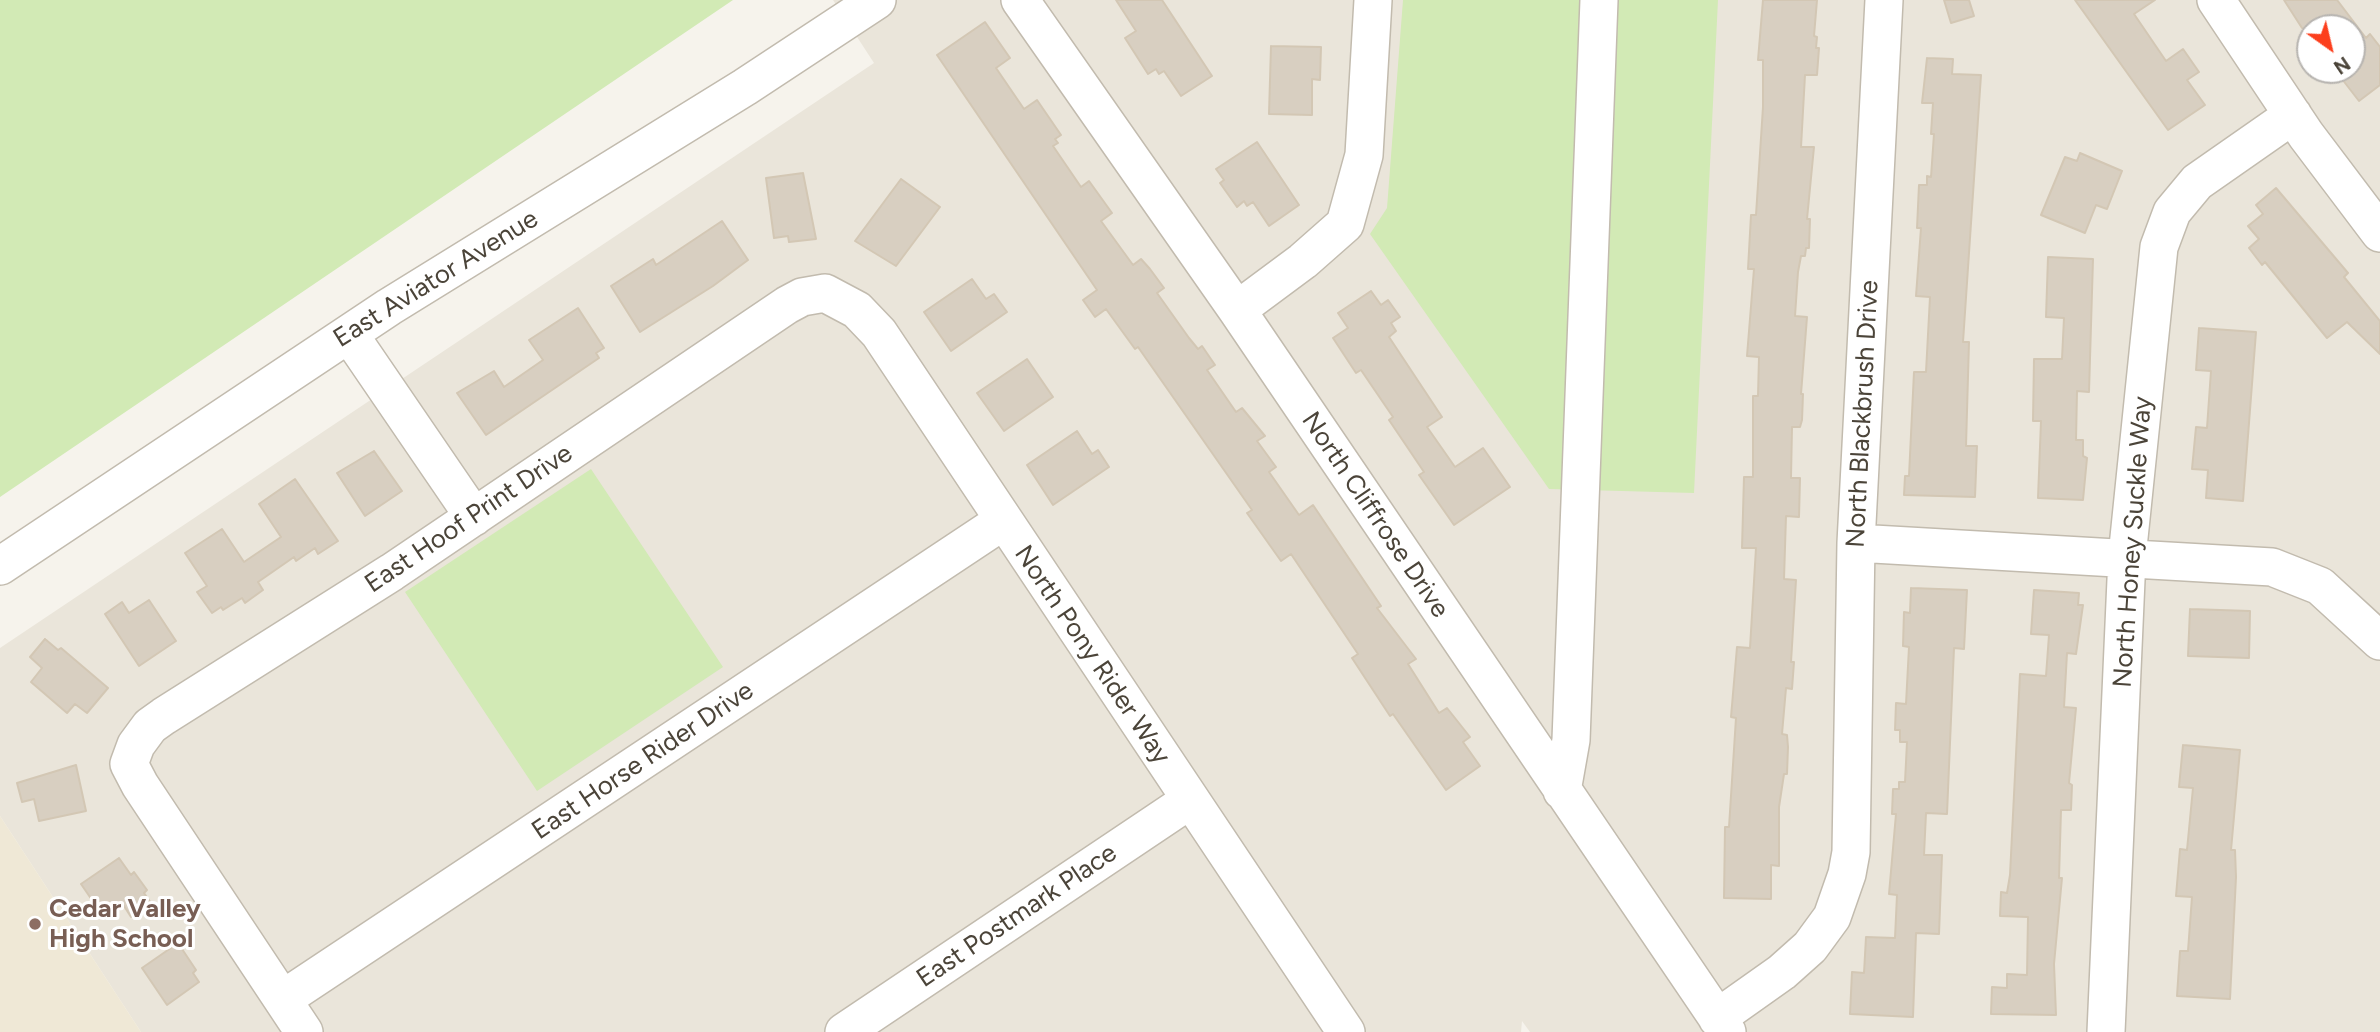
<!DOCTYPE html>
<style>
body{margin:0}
#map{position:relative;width:2380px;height:1032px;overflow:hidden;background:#f6f3ec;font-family:Figtree,sans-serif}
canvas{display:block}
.north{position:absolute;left:2296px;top:14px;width:70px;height:70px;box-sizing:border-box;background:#fff;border:2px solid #b7b4b0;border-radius:50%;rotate:146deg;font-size:19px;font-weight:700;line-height:28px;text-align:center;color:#4b4439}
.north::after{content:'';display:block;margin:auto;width:24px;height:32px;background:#fc3f1d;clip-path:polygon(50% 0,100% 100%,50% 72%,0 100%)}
</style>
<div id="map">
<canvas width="2380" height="1032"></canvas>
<div class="north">N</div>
</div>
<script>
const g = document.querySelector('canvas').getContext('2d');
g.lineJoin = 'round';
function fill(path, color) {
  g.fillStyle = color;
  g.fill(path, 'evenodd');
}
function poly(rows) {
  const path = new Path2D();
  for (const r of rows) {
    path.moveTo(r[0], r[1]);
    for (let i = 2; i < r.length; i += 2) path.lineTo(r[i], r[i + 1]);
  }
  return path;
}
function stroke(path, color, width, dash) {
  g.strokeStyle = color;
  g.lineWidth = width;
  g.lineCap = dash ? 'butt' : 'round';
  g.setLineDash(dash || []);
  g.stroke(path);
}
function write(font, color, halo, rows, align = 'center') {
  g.font = font + ' Figtree,sans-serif';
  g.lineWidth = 6;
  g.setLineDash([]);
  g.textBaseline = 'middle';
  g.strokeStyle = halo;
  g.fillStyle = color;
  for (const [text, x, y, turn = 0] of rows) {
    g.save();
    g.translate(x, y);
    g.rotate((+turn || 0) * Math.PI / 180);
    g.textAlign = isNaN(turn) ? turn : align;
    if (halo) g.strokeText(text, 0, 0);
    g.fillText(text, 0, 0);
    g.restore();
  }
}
const residential = poly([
 [833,0,2380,0,2380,1032,1530,1032,1522,1021,1521,1032,141,1032,0,816,0,648,874,63],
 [2310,28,2352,28,2352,70,2310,70]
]);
const education = poly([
 [0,816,141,1032,0,1032]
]);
const green = poly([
 [0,0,733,0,0,497],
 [1403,0,1718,0,1694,493,1549,489,1370,234,1387,208],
 [591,469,723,667,537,791,405,592]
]);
const building = poly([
 [1116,0,1162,0,1212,76,1181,96,1164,71,1159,74,1156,69,1148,74,1125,38,1136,31,1116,0],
 [1763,0,1817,0,1814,36,1817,37,1816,48,1819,48,1817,75,1805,75,1801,147,1814,147,1807,219,1810,219,1809,248,1806,248,1805,256,1801,256,1798,272,1795,316,1807,317,1801,394,1803,394,1802,420,1800,427,1792,427,1791,478,1800,478,1799,517,1786,516,1784,579,1796,580,1791,662,1794,662,1792,689,1786,688,1782,734,1787,735,1788,747,1787,774,1784,774,1779,807,1779,866,1771,865,1771,899,1724,898,1725,827,1729,827,1736,718,1731,717,1737,647,1750,648,1756,548,1742,548,1744,477,1753,477,1753,396,1758,396,1759,357,1747,356,1754,269,1748,269,1751,215,1756,215,1763,107,1763,60,1758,60,1763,0],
 [1944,0,1969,0,1974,16,1951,23,1944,0],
 [2075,0,2155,0,2134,14,2166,61,2183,49,2199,72,2187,80,2205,105,2168,130,2075,0],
 [2284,0,2337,0,2366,38,2370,34,2380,47,2380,85,2359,101,2335,70,2352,70,2352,28,2302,28,2284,0],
 [985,22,1010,58,996,68,1024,109,1037,100,1061,135,1055,139,1058,143,1053,146,1081,187,1089,181,1112,213,1101,221,1133,265,1141,259,1150,269,1164,288,1157,293,1189,338,1198,349,1202,346,1215,365,1207,370,1236,412,1242,408,1265,436,1257,441,1276,467,1269,472,1299,515,1313,505,1381,606,1377,608,1416,659,1408,664,1439,713,1447,708,1470,737,1463,742,1480,766,1446,790,1393,714,1390,716,1352,658,1358,654,1291,554,1281,561,1247,513,1252,510,1138,347,1135,349,1106,309,1095,317,1083,300,1097,290,937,55,985,22],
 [1271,46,1321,47,1320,80,1312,79,1312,115,1269,114,1271,46],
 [1927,58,1953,59,1952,74,1981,75,1963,342,1969,342,1966,446,1977,446,1975,497,1904,495,1905,476,1909,476,1914,372,1926,372,1930,297,1916,296,1921,228,1917,228,1919,185,1927,185,1927,176,1931,177,1934,134,1931,134,1933,103,1922,103,1927,58],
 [1257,142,1299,205,1269,226,1253,202,1247,206,1244,201,1237,207,1220,183,1224,180,1216,169,1257,142],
 [2080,153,2122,171,2107,209,2096,205,2085,233,2041,215,2065,157,2077,161,2080,153],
 [803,173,816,239,789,242,788,236,774,238,766,178,803,173],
 [901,179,940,207,896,266,855,241,901,179],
 [2276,188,2348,273,2344,277,2380,321,2380,354,2347,322,2327,338,2265,262,2262,265,2249,248,2259,239,2248,226,2263,214,2256,205,2276,188],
 [722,221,748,260,713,286,640,332,611,286,653,259,656,265,722,221],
 [2048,257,2093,259,2089,392,2077,391,2076,440,2083,440,2083,456,2087,458,2083,500,2038,498,2041,421,2033,421,2034,359,2062,359,2064,318,2046,317,2048,257],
 [972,279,986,299,994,294,1007,312,951,351,924,312,972,279],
 [1371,291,1381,305,1388,300,1400,317,1391,323,1396,331,1389,337,1442,417,1427,427,1455,467,1483,448,1510,487,1454,525,1419,475,1424,472,1389,420,1393,417,1361,370,1356,373,1333,338,1348,328,1338,313,1371,291],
 [578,308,604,348,596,353,599,358,486,435,457,393,494,371,504,387,543,360,529,340,578,308],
 [2199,328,2256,332,2243,501,2206,498,2208,470,2192,469,2196,427,2207,428,2211,371,2196,370,2199,328],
 [1027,359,1053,397,1004,431,977,393,1027,359],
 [1077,431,1092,454,1098,450,1109,467,1053,505,1027,465,1077,431],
 [374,451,402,491,365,516,337,473,374,451],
 [295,479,338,541,318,554,315,548,296,561,294,557,258,582,263,590,245,603,242,598,223,610,221,607,212,613,197,592,207,586,185,553,222,529,244,562,281,537,259,504,295,479],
 [1911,588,1967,590,1964,649,1954,648,1947,814,1926,813,1924,855,1942,855,1939,934,1916,933,1913,1017,1850,1014,1852,972,1864,973,1866,937,1895,938,1897,895,1889,894,1896,814,1892,814,1893,789,1899,789,1899,782,1905,782,1907,742,1900,742,1900,730,1895,730,1896,703,1906,704,1909,647,1903,646,1904,612,1910,613,1911,588],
 [2034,590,2079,593,2078,605,2083,605,2076,654,2067,653,2064,707,2076,708,2069,783,2072,785,2071,810,2061,810,2059,878,2062,878,2054,964,2056,1015,1991,1014,1992,987,2007,988,2007,974,2027,975,2028,917,2000,916,2001,892,2007,893,2010,875,2020,674,2046,676,2049,635,2031,634,2034,590],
 [149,600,176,641,139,666,105,614,122,602,129,613,149,600],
 [2190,609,2250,611,2249,658,2188,656,2190,609],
 [45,639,58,650,61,648,108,688,87,713,75,704,67,713,31,682,42,668,30,657,45,639],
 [2183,745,2240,750,2231,850,2235,850,2236,877,2230,999,2177,996,2180,951,2188,951,2192,897,2176,896,2180,849,2187,850,2193,788,2179,787,2183,745],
 [76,765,86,811,39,821,34,799,22,802,17,783,76,765],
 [119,858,131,875,134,872,147,890,144,893,151,903,131,917,124,906,105,919,81,884,119,858],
 [178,943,196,970,193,973,199,982,167,1005,142,968,178,943]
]);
const minor = poly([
 [1020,0,1237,310,1727,1032],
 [2216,0,2306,135,2380,233],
 [1237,310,1303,261,1345,224,1364,155,1373,0],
 [349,334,474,517],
 [1856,543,2272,567,2320,586,2380,641],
 [0,566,389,307,745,87,877,0],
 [1562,791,1571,740,1599,0],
 [283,999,1003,521],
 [1717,1018,1782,972,1810,947,1832,917,1847,874,1851,852,1856,543,1884,0],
 [304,1032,140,785,129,764,136,745,150,726,164,716,392,572,787,305,802,297,825,293,857,310,879,333,1346,1032],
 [844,1032,1190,800],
 [2106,1032,2127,557,2159,247,2172,212,2197,182,2293,115]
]);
const markers = [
 [35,924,7,"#8d6e63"]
];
const streetNames = [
 ["East Aviator Avenue",436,279,-32],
 ["North Blackbrush Drive",1863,414,-87],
 ["North Cliffrose Drive",1375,515,56],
 ["East Hoof Print Drive",469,519,-34],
 ["North Honey Suckle Way",2133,542,-86],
 ["North Pony Rider Way",1092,655,56],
 ["East Horse Rider Drive",643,761,-34],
 ["East Postmark Place",1017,916,-34]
];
const educationNames = [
 ["Cedar Valley",49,909],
 ["High School",49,939]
];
fill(residential, '#eae5da');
fill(education, '#efe8d6');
fill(green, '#d2eab5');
fill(building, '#d8cfc1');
stroke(building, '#d3c7b4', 2);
stroke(minor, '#c2bbae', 40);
stroke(minor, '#fff', 37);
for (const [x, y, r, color] of markers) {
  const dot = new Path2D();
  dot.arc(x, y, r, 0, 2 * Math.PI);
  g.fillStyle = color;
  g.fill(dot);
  stroke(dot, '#fff', 2.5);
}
write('26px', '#4b4439', '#fff', streetNames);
write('bold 26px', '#785e54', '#fff', educationNames, 'left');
</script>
